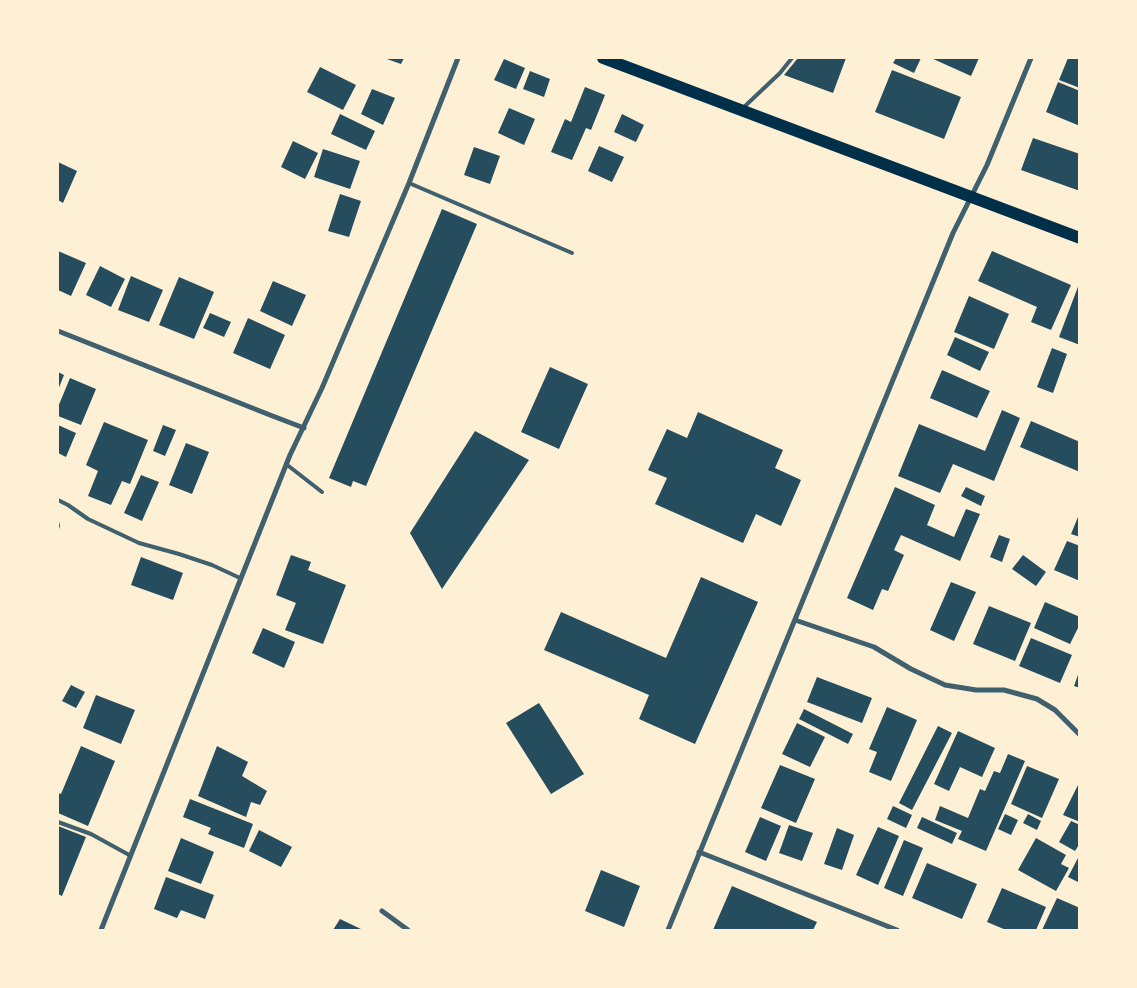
<!DOCTYPE html>
<style>
body{margin:0}
#map{position:relative;width:1137px;height:988px;overflow:hidden;background:#fdf0d5;font-family:Montserrat,sans-serif}
canvas{display:block}
.frame{position:absolute;inset:0;border:59px solid #fdf0d5;pointer-events:none}
</style>
<div id="map">
<canvas width="1137" height="988"></canvas>
<div class="frame"></div>
</div>
<script>
const g = document.querySelector('canvas').getContext('2d');
g.lineJoin = 'round';
function fill(path, color) {
  g.fillStyle = color;
  g.fill(path, 'evenodd');
}
function poly(rows) {
  const path = new Path2D();
  for (const r of rows) {
    path.moveTo(r[0], r[1]);
    for (let i = 2; i < r.length; i += 2) path.lineTo(r[i], r[i + 1]);
  }
  return path;
}
function stroke(path, color, width, dash) {
  g.strokeStyle = color;
  g.lineWidth = width;
  g.lineCap = dash ? 'butt' : 'round';
  g.setLineDash(dash || []);
  g.stroke(path);
}
const building = poly([
 [384,58,404,58,401,64],
 [798,58,846,58,833,93,784,75],
 [896,58,921,58,914,73,893,63],
 [931,58,979,58,971,76],
 [1068,58,1080,58,1080,88,1059,80],
 [504,59,525,68,516,89,494,80],
 [320,67,356,85,343,110,307,92],
 [892,70,961,97,944,139,875,112],
 [530,71,550,79,544,97,523,89],
 [1058,82,1080,91,1080,126,1046,112],
 [585,87,605,95,591,130,586,128,572,160,551,152,565,119,571,122],
 [372,89,395,98,383,125,361,114],
 [509,108,535,119,524,145,498,133],
 [340,114,375,131,366,150,331,134],
 [622,114,644,125,636,142,614,132],
 [1033,138,1080,154,1080,191,1021,170],
 [293,141,318,153,305,179,281,167],
 [599,146,624,157,612,182,588,171],
 [474,147,500,156,490,184,464,175],
 [323,149,360,161,350,189,314,177],
 [58,162,77,171,63,203,58,200],
 [340,194,361,201,349,237,328,231],
 [442,209,477,224,366,486,353,481,351,487,329,478],
 [58,251,86,263,71,296,58,290],
 [992,251,1071,285,1051,330,1031,322,1037,307,978,281],
 [100,266,125,279,111,307,86,295],
 [131,276,163,290,149,322,118,310],
 [179,277,214,292,194,339,159,325],
 [273,281,306,295,292,326,260,311],
 [1079,284,1080,284,1080,345,1059,337],
 [969,296,1009,314,994,349,954,332],
 [210,313,231,322,224,337,203,328],
 [248,318,285,335,270,369,233,353],
 [955,337,989,352,980,371,947,355],
 [1052,348,1067,354,1053,393,1037,387],
 [550,367,588,384,559,449,521,432],
 [942,370,990,391,977,418,930,398],
 [58,372,64,375,58,390],
 [70,378,96,389,81,425,58,416,58,407],
 [1002,410,1020,418,994,481,953,464,940,493,898,476,919,424,985,451],
 [698,412,783,450,775,468,801,480,781,526,756,514,743,543,655,504,667,478,648,470,667,429,687,438],
 [1031,421,1080,442,1080,472,1020,447],
 [104,422,148,440,130,484,122,481,111,505,88,496,98,471,86,465],
 [58,425,76,433,66,457,58,453],
 [163,425,176,430,165,456,153,451],
 [475,431,529,460,442,589,410,533],
 [186,443,209,452,192,494,169,485],
 [141,475,159,482,142,521,124,513],
 [895,487,935,505,927,525,954,537,966,509,980,514,960,561,901,535,894,550,904,555,888,591,882,589,873,610,847,598],
 [966,487,985,496,981,506,961,496],
 [1080,512,1080,537,1071,534],
 [58,517,60,526,58,532],
 [999,535,1010,539,1002,562,990,557],
 [1067,541,1080,546,1080,581,1054,570],
 [291,555,311,562,308,570,346,585,323,644,285,630,296,603,276,595],
 [1023,555,1046,572,1036,586,1012,569],
 [141,557,183,573,173,600,131,585],
 [701,577,758,602,695,744,639,719,649,695,544,650,561,612,666,658],
 [951,582,976,592,954,641,930,630],
 [1045,602,1080,617,1080,624,1070,644,1034,628],
 [989,606,1031,623,1015,661,973,644],
 [263,628,295,642,284,668,252,653],
 [1031,638,1072,655,1060,683,1019,666],
 [1079,672,1080,672,1080,688,1074,686],
 [817,677,872,698,862,723,807,702],
 [71,685,85,692,76,708,62,701],
 [96,695,135,710,121,744,83,728],
 [539,703,584,774,551,794,506,723],
 [887,707,917,720,891,781,869,772,877,752,869,749],
 [804,709,853,734,848,744,799,719],
 [797,723,825,737,810,767,782,754],
 [938,726,952,733,912,810,899,803],
 [958,731,995,748,982,777,960,767,949,791,934,784],
 [81,746,115,761,88,826,58,813,58,793,61,794],
 [217,746,248,762,242,776,267,791,260,805,251,802,246,817,198,796],
 [1008,754,1025,761,986,851,958,839,962,831,935,820,940,806,968,818,980,789,985,791,994,771,1000,773],
 [780,765,815,779,796,823,761,808],
 [1027,766,1059,779,1042,818,1011,804],
 [1080,781,1080,822,1063,815],
 [190,799,253,824,244,848,208,834,211,828,183,817],
 [893,806,912,815,906,828,887,819],
 [1005,814,1018,820,1011,835,998,829],
 [1028,814,1041,821,1037,830,1023,823],
 [760,817,781,826,766,861,745,852],
 [922,817,957,833,952,844,917,828],
 [1071,821,1080,825,1080,843,1075,851,1059,842],
 [789,825,813,833,802,861,779,853],
 [58,826,86,837,62,896,58,894],
 [878,827,899,836,878,885,856,875],
 [837,828,854,835,842,870,824,864],
 [259,830,292,847,281,867,249,851],
 [181,838,214,852,201,884,168,871],
 [1036,838,1066,855,1061,864,1069,868,1056,891,1018,870],
 [904,840,923,848,903,896,884,888],
 [1078,858,1080,859,1080,883,1068,877],
 [927,863,977,884,962,919,912,898],
 [601,870,640,886,624,927,585,911],
 [166,877,214,895,205,919,181,910,177,918,154,909],
 [732,886,817,922,813,930,713,930],
 [1002,888,1046,907,1036,930,1006,930,987,922],
 [1057,898,1080,908,1080,927,1078,930,1042,930],
 [340,919,363,930,333,930]
]);
const service = poly([
 [744,107,780,73,792,58],
 [409,183,572,253],
 [286,464,322,492],
 [58,500,68,505,88,519,139,543,179,554,212,565,240,578],
 [58,822,91,834,131,856]
]);
const minor = poly([
 [58,331,270,415,304,428],
 [795,620,874,647,911,669,945,685,976,690,1004,690,1037,699,1055,710,1080,735],
 [699,852,897,930],
 [382,911,408,930],
 [101,930,290,455,322,388,409,183,458,58],
 [668,930,953,233,987,165,1031,58]
]);
const primary = poly([
 [603,58,1080,238]
]);
fill(building, '#264d5e');
stroke(service, '#3f606c', 4);
stroke(minor, '#3f606c', 5);
stroke(primary, '#003049', 12);
</script>
